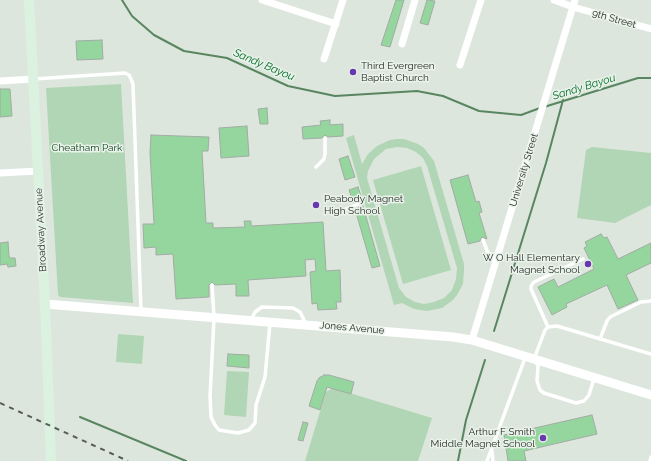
<!DOCTYPE html>
<style>
body{margin:0}
canvas{display:block;background:#dce6dd}
</style>
<canvas width="651" height="461"></canvas>
<script>
const g = document.querySelector('canvas').getContext('2d');
g.lineJoin = 'round';
function fill(path, color) {
  g.fillStyle = color;
  g.fill(path, 'evenodd');
}
function poly(rows) {
  const path = new Path2D();
  for (const r of rows) {
    path.moveTo(r[0], r[1]);
    for (let i = 2; i < r.length; i += 2) path.lineTo(r[i], r[i + 1]);
  }
  return path;
}
function stroke(path, color, width, dash) {
  g.strokeStyle = color;
  g.lineWidth = width;
  g.lineCap = dash ? 'butt' : 'round';
  g.setLineDash(dash || []);
  g.stroke(path);
}
function write(font, color, halo, rows, align = 'center') {
  g.font = font + ' Raleway,sans-serif';
  g.lineWidth = 3;
  g.setLineDash([]);
  g.textBaseline = 'middle';
  g.strokeStyle = halo;
  g.fillStyle = color;
  for (const [text, x, y, turn = 0] of rows) {
    g.save();
    g.translate(x, y);
    g.rotate((+turn || 0) * Math.PI / 180);
    g.textAlign = isNaN(turn) ? turn : align;
    if (halo) g.strokeText(text, 0, 0);
    g.fillText(text, 0, 0);
    g.restore();
  }
}
const green = poly([
 [121,84,133,303,60,297,58,295,46,88],
 [354,135,362,164,368,154,377,146,390,140,397,139,404,139,418,144,424,148,434,161,464,264,464,271,463,284,457,295,453,300,442,308,427,311,414,309,402,303,394,305,346,138],
 [397,147,407,148,416,152,423,158,427,166,457,268,456,279,452,290,444,298,434,302,424,304,415,302,406,297,399,288,369,185,367,178,368,171,374,159,386,149],
 [592,147,651,153,651,205,615,223,577,218,586,150],
 [421,166,451,270,403,284,373,180],
 [118,334,144,336,142,364,116,362],
 [227,371,249,372,246,417,224,415],
 [333,388,432,418,418,461,305,461,326,392]
]);
const stream = poly([
 [122,0,132,16,154,35,184,51,227,58,288,86,335,96,417,91,443,96,479,111,521,115,540,108],
 [544,107,638,78,651,78],
 [494,331,546,163,563,100],
 [80,417,186,461],
 [458,461,466,420,485,360]
]);
const building = poly([
 [396,0,404,0,390,47,381,45,396,0],
 [427,0,435,1,428,25,420,23,427,0],
 [102,40,103,59,77,60,76,41,102,40],
 [0,89,10,89,12,116,0,117,0,89],
 [267,108,268,124,260,124,258,109,267,108],
 [330,120,330,125,343,124,343,136,328,137,325,135,322,138,303,139,302,127,321,125,320,121,330,120],
 [247,126,249,156,221,158,219,128,247,126],
 [151,135,209,137,208,151,202,151,206,223,213,223,213,228,245,227,244,221,251,221,251,226,323,222,326,271,340,270,341,302,336,302,337,309,318,310,317,303,312,304,310,272,316,271,315,259,305,260,306,276,248,280,249,296,236,296,236,284,215,285,212,282,209,285,209,297,176,299,173,254,156,255,156,247,144,248,143,224,154,224,150,153,151,135],
 [348,156,355,177,345,180,339,159,348,156],
 [468,175,476,202,479,201,482,212,479,213,487,239,482,237,480,241,468,244,450,180,468,175],
 [358,187,362,199,353,202,349,190,358,187],
 [363,206,380,266,372,268,355,209,363,206],
 [601,234,604,238,607,237,618,259,651,243,651,263,626,275,638,300,618,309,607,285,566,304,567,307,552,315,538,287,554,279,558,287,594,269,584,248,587,246,585,242,601,234],
 [8,242,9,256,10,258,15,258,16,266,8,267,7,264,0,265,0,243,8,242],
 [228,354,249,355,249,368,227,366,228,354],
 [324,375,329,375,354,382,351,394,327,387,320,410,309,406,317,381,319,378,324,375],
 [592,415,597,434,524,451,526,461,508,461,504,435,592,415],
 [303,422,308,423,303,441,298,440,303,422]
]);
const service = poly([
 [34,79,125,73,129,75,131,79,133,84,141,310],
 [316,167,324,159,325,154,325,138],
 [341,211,363,202],
 [483,240,488,253,497,257],
 [212,285,214,317],
 [214,319,210,396,211,417,215,425,219,430,238,433,249,430,255,423,256,405,265,377,270,323],
 [251,320,255,312,262,307,293,308,300,312,306,324],
 [548,327,531,289,531,286,534,282,583,259],
 [600,339,607,321,610,317,641,302,651,301],
 [594,378,589,395,584,401,576,403,544,393,540,390,537,381,538,366,534,359,545,330,548,327,557,326,651,354],
 [492,451,493,461],
 [487,461,525,358],
 [650,461,651,457]
]);
const minor = poly([
 [262,0,336,24],
 [554,0,573,7,651,29],
 [402,44,415,0],
 [324,59,343,0],
 [460,65,481,0],
 [0,81,33,79],
 [0,173,38,171],
 [472,340,575,0]
]);
const tertiary = poly([
 [45,304,453,337,472,340,651,395]
]);
const secondary = poly([
 [29,0,45,304,51,461]
]);
const rail = poly([
 [0,403,128,461]
]);
const markers = [
 [353,72,4,"#6937ae"],
 [316,205,4,"#6937ae"],
 [588,264,4,"#6937ae"],
 [543,438,4,"#6937ae"]
];
const streetNames = [
 ["9th Street",614,19,16],
 ["University Street",524,170,-73],
 ["Broadway Avenue",41,230,-93],
 ["Jones Avenue",352,328,5]
];
const poiNames = [
 ["Third Evergreen",361,66],
 ["Baptist Church",361,78],
 ["Peabody Magnet",324,199],
 ["High School",324,211],
 ["W O Hall Elementary",580,258,"right"],
 ["Magnet School",580,270,"right"],
 ["Arthur F Smith",535,432,"right"],
 ["Middle Magnet School",535,444,"right"]
];
const parkNames = [
 ["Cheatham Park",87,148]
];
const waterNames = [
 ["Sandy Bayou",264,65,23],
 ["Sandy Bayou",584,87,-17]
];
fill(green, '#b1d6b5');
stroke(stream, '#598660', 2);
fill(building, '#95d59e');
stroke(building, '#a2aca3', 1);
stroke(service, '#fff', 3.5);
stroke(minor, '#fff', 7);
stroke(tertiary, '#fff', 9);
stroke(secondary, '#dcf2e0', 10);
stroke(rail, '#565c57', 2, [5, 5]);
for (const [x, y, r, color] of markers) {
  const dot = new Path2D();
  dot.arc(x, y, r, 0, 2 * Math.PI);
  g.fillStyle = color;
  g.fill(dot);
  stroke(dot, '#e9f3ea', 1.5);
}
write('10px', '#282c29', '#e9f3ea', streetNames);
write('10px', '#282c29', '#e9f3ea', poiNames, 'left');
write('10px', '#0e3d1a', '#e9f3ea', parkNames);
write('italic 11px', '#026a29', '#e9f3ea', waterNames);
</script>
